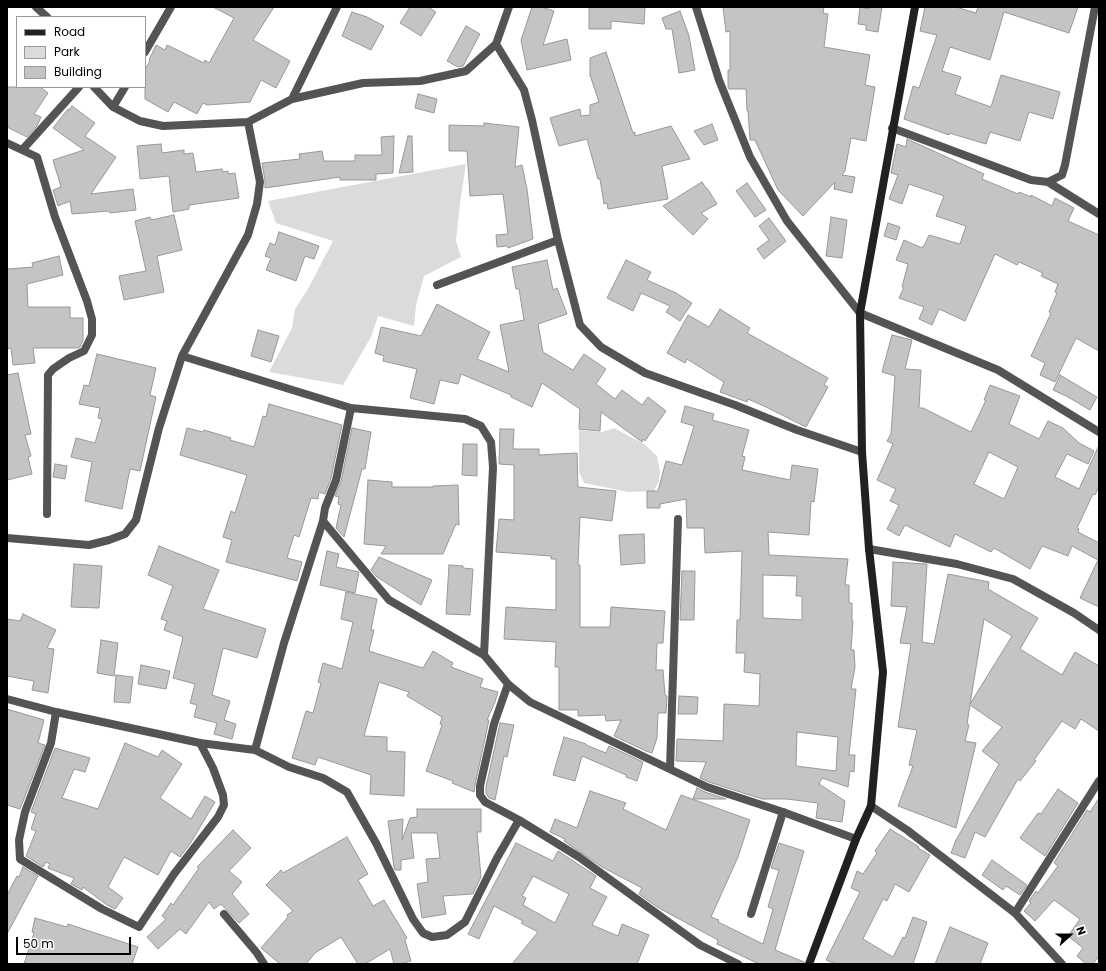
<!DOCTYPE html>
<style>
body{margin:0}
#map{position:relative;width:1106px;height:971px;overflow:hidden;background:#fff;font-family:Poppins,sans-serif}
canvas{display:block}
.frame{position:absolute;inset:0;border:8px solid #000;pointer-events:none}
.legend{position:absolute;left:16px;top:16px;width:130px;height:72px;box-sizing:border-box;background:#fff;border:1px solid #999;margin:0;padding:5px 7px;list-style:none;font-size:12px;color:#000}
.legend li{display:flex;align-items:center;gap:8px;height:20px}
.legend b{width:20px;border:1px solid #999}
.north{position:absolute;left:1050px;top:915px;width:40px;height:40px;-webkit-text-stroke:3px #fff;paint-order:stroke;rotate:69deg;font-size:11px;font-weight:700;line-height:16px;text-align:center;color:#000}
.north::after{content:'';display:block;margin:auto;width:14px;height:18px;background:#000;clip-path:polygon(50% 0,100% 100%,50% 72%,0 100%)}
.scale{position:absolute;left:16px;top:937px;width:115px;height:18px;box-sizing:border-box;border:2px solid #000;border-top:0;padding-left:5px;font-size:12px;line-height:14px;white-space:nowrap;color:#000;-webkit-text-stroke:3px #fff;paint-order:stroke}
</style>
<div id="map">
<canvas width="1106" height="971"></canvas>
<div class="frame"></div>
<ul class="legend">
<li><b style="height:5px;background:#212121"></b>Road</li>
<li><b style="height:11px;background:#dbdbdb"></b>Park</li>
<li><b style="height:11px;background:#c4c4c4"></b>Building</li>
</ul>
<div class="north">N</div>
<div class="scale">50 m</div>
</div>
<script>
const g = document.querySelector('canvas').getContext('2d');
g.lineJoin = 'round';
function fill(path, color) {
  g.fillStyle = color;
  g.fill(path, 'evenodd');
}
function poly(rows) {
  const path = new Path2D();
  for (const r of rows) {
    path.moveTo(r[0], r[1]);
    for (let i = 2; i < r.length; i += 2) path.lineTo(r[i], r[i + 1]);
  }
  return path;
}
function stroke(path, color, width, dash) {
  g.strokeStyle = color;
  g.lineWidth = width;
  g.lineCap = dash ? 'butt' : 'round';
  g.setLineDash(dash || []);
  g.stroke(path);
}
const green = poly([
 [466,164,460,203,456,241,461,257,424,276,416,305,414,326,378,316,371,337,343,385,269,372,292,328,295,309,309,287,333,241,276,223,268,201],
 [614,428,644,444,657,456,660,472,659,481,654,491,628,492,584,483,579,472,579,430,602,432]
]);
const building = poly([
 [213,7,274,7,253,40,290,61,276,88,261,80,250,102,207,105,203,103,197,114,174,102,168,112,145,99,145,69,150,61,149,60,156,45,165,50,167,45,204,63,205,60,209,63,234,18,213,7],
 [410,7,428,7,436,12,421,36,400,23,410,7],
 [532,7,542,7,554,11,543,45,567,39,571,60,527,70,521,40,532,7],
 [589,7,645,7,644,24,611,21,611,29,589,29,589,7],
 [723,7,824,7,823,13,828,14,824,47,870,55,865,85,875,87,866,141,851,138,845,171,842,175,855,177,852,193,834,189,835,182,803,216,778,190,755,140,750,140,748,111,747,111,746,89,729,89,728,87,728,70,730,70,730,31,726,32,723,7],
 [860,7,869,9,869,7,882,7,878,32,866,30,866,25,858,24,860,7],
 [925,7,956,7,976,13,978,7,1078,7,1069,33,1004,12,990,60,950,47,942,71,961,77,955,94,991,107,1001,75,1060,92,1053,119,1029,112,1020,141,990,132,986,144,949,133,949,135,904,119,913,86,919,88,937,35,920,31,925,7],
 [680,11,689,36,695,70,679,73,672,29,666,29,662,18,680,11],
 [352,12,367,17,384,26,371,50,342,36,352,12],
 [466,26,480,34,463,66,458,67,447,61,466,26],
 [606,52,633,133,635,132,635,136,671,126,690,159,662,166,668,199,608,209,607,203,604,204,600,179,598,179,587,139,559,146,550,118,580,109,581,116,590,115,590,105,599,102,590,75,590,58,606,52],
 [7,87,40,87,48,93,34,114,41,117,37,126,27,137,7,127,7,87],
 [418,94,437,99,434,113,415,108,418,94],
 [72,106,95,123,85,136,116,157,91,194,133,189,136,210,110,213,109,211,72,214,70,201,58,206,53,190,61,187,53,160,84,150,53,128,68,109,69,110,72,106],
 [484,123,519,127,515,167,522,165,527,189,533,239,508,248,507,246,497,247,496,235,508,234,503,194,470,196,467,151,449,151,449,125,484,126,484,123],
 [712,124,718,140,704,145,694,131,712,124],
 [394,136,393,173,376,174,376,180,340,180,340,177,265,188,265,181,262,163,300,159,299,154,322,151,324,161,355,161,355,155,382,155,381,137,394,136],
 [408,136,412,136,413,172,399,173,408,136],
 [907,139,984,174,982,179,1018,194,1019,192,1031,197,1031,195,1052,206,1055,198,1074,208,1068,221,1099,235,1099,351,1076,338,1055,382,1040,375,1045,363,1031,356,1051,313,1049,312,1057,293,1055,292,1058,284,1041,276,1043,273,1019,262,1017,265,995,254,965,321,939,309,932,325,919,319,924,307,899,298,904,287,902,287,908,264,896,260,904,240,922,248,923,246,924,246,929,235,960,244,966,226,936,216,944,196,909,184,902,204,889,199,898,175,891,173,897,144,906,147,907,139],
 [161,144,162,153,184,150,184,154,193,153,196,172,222,169,223,172,228,171,228,174,235,173,239,198,189,205,189,209,173,212,169,176,140,179,137,146,161,144],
 [702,182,706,188,707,188,717,204,701,213,708,219,693,235,663,206,702,182],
 [747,183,766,210,755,217,736,191,747,183],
 [174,215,182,250,157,256,164,292,124,300,119,276,146,271,135,221,150,217,151,220,174,215],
 [831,217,847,220,842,258,826,256,831,217],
 [769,218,786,241,764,259,757,249,769,240,759,226,769,218],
 [888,223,900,227,896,240,884,236,888,223],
 [279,232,319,246,314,259,305,256,296,281,266,270,271,258,265,256,270,243,275,245,279,232],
 [59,256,63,275,27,284,28,307,70,307,70,318,83,318,83,340,80,347,78,348,33,348,35,363,13,365,11,348,7,349,7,269,33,267,32,263,59,256],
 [547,260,553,290,557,288,567,314,538,324,543,352,573,370,584,354,606,369,596,384,615,399,622,390,642,405,648,397,666,411,645,441,643,439,642,442,601,412,600,431,579,429,580,409,542,383,532,407,511,397,511,395,461,374,458,384,440,380,434,404,410,398,417,369,383,361,384,356,375,353,381,327,421,336,437,304,490,332,477,359,509,372,500,325,524,320,519,289,516,289,512,267,547,260],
 [626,260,651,272,647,280,676,293,692,303,680,321,666,312,670,306,641,293,633,311,607,298,626,260],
 [720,309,750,328,747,333,828,378,824,385,828,387,806,427,766,407,748,399,747,402,720,392,724,382,687,359,685,363,667,353,688,315,709,327,720,309],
 [258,330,279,336,271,362,251,356,258,330],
 [892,335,912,340,905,369,921,370,919,408,923,408,971,432,986,400,984,400,990,385,1020,396,1009,424,1039,439,1048,421,1063,428,1079,443,1094,451,1088,464,1067,454,1055,477,1079,489,1099,445,1099,486,1095,495,1093,494,1077,528,1079,529,1078,532,1099,543,1099,607,1080,598,1098,560,1072,546,1068,556,1042,546,1030,569,994,548,991,552,955,534,950,547,905,525,899,536,887,529,899,505,890,501,896,489,877,480,893,444,887,441,891,434,895,376,882,372,892,335],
 [989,452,1018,467,1004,499,974,484,989,452],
 [97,354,156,368,150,395,156,397,140,471,130,469,122,509,85,501,92,462,71,457,76,438,95,443,102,419,98,418,100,408,79,404,84,385,89,386,97,354],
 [18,373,31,434,25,435,31,456,28,457,32,474,7,480,7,375,18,373],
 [1060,375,1097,397,1090,410,1068,397,1053,390,1060,375],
 [269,404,342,425,331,478,325,494,319,492,318,499,311,498,299,537,294,535,287,558,302,562,297,581,226,562,232,540,223,537,231,511,235,513,247,475,180,455,187,428,203,432,204,430,231,438,230,440,254,447,263,416,266,417,269,404],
 [685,406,714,414,712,420,749,430,742,456,745,457,742,470,790,480,792,465,818,469,814,502,811,501,809,535,768,532,769,555,848,559,845,585,849,585,849,603,852,603,852,621,853,621,851,650,854,650,855,667,851,689,856,689,849,755,855,755,854,772,850,771,848,787,822,778,819,784,845,801,842,822,816,818,818,803,787,799,762,799,709,782,700,778,706,762,676,761,677,739,723,741,724,704,759,706,760,674,744,672,745,653,736,653,737,620,740,620,742,551,705,553,704,528,687,528,686,499,660,504,660,508,647,508,647,491,658,491,666,461,682,465,694,426,681,422,685,406],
 [763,575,797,576,796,596,802,596,802,620,763,618,763,575],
 [797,732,838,737,836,771,796,766,797,732],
 [352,428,371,432,365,469,362,469,344,537,336,528,341,505,338,504,339,497,335,496,341,481,352,428],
 [500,429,514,429,513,449,539,449,539,455,577,453,578,487,616,491,612,521,580,517,578,565,580,565,580,627,610,627,611,607,665,611,663,643,657,643,656,670,663,670,665,695,667,696,666,713,658,713,657,738,652,753,646,751,614,736,621,720,606,721,605,715,578,716,578,710,559,710,559,667,555,667,556,642,504,639,506,607,556,610,556,559,551,559,551,556,496,552,499,519,514,520,514,465,499,464,500,429],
 [463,444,477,444,477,476,462,475,463,444],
 [55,464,67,466,65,479,53,477,55,464],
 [368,480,392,482,392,487,433,487,433,486,458,485,459,525,456,524,443,554,381,554,386,546,364,544,368,480],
 [644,534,645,563,621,565,619,535,644,534],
 [159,546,219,570,203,609,266,629,257,658,223,648,212,695,230,701,224,720,236,724,232,739,214,734,217,723,194,717,197,705,190,703,195,684,173,678,183,637,164,630,167,621,161,619,173,586,148,575,159,546],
 [327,551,339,554,336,567,359,572,355,593,320,585,327,551],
 [379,557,432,580,421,605,377,577,371,570,379,557],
 [893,562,927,564,922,642,934,644,948,574,989,582,988,589,1038,618,1020,649,1062,675,1075,652,1099,666,1099,731,1081,719,1075,729,1062,721,1034,760,1036,761,1020,781,1018,779,985,837,975,832,965,858,951,853,956,840,999,764,982,751,1002,727,970,705,967,724,969,725,965,741,976,743,956,828,898,806,913,766,909,765,917,730,898,727,911,644,900,643,907,607,891,606,893,562],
 [984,619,1012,636,970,704,984,619],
 [74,564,102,566,99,608,71,607,74,564],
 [449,565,463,566,463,568,473,569,470,615,446,614,449,565],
 [682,571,695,571,694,620,680,620,682,571],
 [346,592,377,599,371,630,374,630,369,651,423,668,433,651,453,663,451,667,483,679,480,687,498,692,495,702,487,720,489,720,475,785,474,792,452,783,453,781,426,771,442,725,440,724,442,717,407,696,409,692,379,682,364,736,387,737,387,751,405,752,404,796,370,794,371,775,318,757,315,765,292,758,306,711,313,713,321,683,318,682,323,663,342,669,353,622,341,619,346,592],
 [23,614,56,630,47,648,54,649,48,693,32,690,34,681,7,676,7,619,20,621,23,614],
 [101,640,118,643,114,676,97,673,101,640],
 [141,665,170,671,166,689,138,684,141,665],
 [116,675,133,677,130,703,114,702,116,675],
 [679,696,698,697,697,714,678,714,679,696],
 [7,709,44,720,38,743,45,745,20,809,7,805,7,709],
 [500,723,514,725,507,757,504,756,495,800,489,798,486,793,486,787,500,723],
 [564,737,586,744,586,745,606,753,609,746,643,762,637,781,626,777,626,775,582,756,575,781,553,775,564,737],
 [125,743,158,757,162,750,182,764,160,798,191,819,205,796,215,802,190,844,180,857,171,851,158,875,124,857,108,887,123,898,115,909,107,905,83,887,82,890,71,884,74,878,48,868,50,864,46,862,43,867,26,856,36,831,31,829,36,814,31,812,55,748,90,758,85,772,74,769,62,798,98,809,125,743],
 [697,788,705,792,726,799,693,799,697,788],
 [1058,789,1078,803,1045,856,1020,838,1038,813,1041,814,1058,789],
 [590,791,626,803,623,809,666,830,681,795,750,820,738,857,711,917,719,920,718,922,763,944,773,909,768,907,779,870,771,868,779,843,804,851,775,950,804,962,804,964,759,964,717,944,718,940,657,907,639,894,642,888,602,867,564,841,565,839,550,832,555,819,577,828,590,791],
 [1099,798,1099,956,1093,964,1086,964,1077,956,1083,948,1068,936,1080,919,1054,900,1035,921,1024,911,1031,903,1029,901,1036,891,1038,893,1058,866,1054,863,1087,810,1090,812,1099,798],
 [417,809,481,809,481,832,477,832,481,877,473,894,443,896,446,914,422,918,417,884,428,882,426,859,440,858,437,833,411,833,414,858,401,860,401,870,395,870,394,868,388,821,403,819,402,840,410,818,417,817,417,809],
 [890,829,919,847,918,848,930,855,909,892,895,884,887,901,883,899,863,939,893,957,903,937,905,938,913,917,927,922,913,964,836,964,826,960,860,892,851,888,857,871,863,874,877,853,875,851,890,829],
 [233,830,251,848,229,871,242,882,232,894,249,914,239,923,221,904,214,909,209,902,186,934,180,929,158,949,147,937,166,919,162,916,171,903,173,905,199,868,197,867,233,830],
 [347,837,368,874,358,880,373,906,384,900,407,938,405,940,411,961,400,964,394,964,390,949,365,964,358,964,341,937,315,953,306,964,280,964,261,948,288,917,287,915,293,911,266,885,281,870,283,873,347,837],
 [516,843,553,861,558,851,596,876,590,888,607,897,592,925,618,936,622,924,649,935,637,964,512,964,538,932,521,923,523,921,494,906,479,939,468,934,516,843],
 [533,876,569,894,555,923,523,905,526,898,522,896,533,876],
 [992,860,1027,885,1020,895,1006,886,1003,890,982,875,992,860],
 [23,867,38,876,7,934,7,895,17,876,19,877,23,867],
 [35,918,67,927,68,924,138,947,132,964,24,964,34,933,32,932,35,918],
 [950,927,988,943,980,964,935,964,950,927]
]);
const lane = poly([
 [751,914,783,812]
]);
const street = poly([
 [36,7,47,17],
 [696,7,719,80,750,157,787,221,860,313,998,370,1099,432],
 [496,44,524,90,532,120,558,240,580,325,601,347,645,373,735,405,797,430,862,452],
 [145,52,171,7],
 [94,87,113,107,140,121,163,126,248,122,292,99,363,83,420,81,466,71,496,44,509,7],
 [292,99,337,7],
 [113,107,125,87],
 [892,128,1031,180,1048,182,1062,175,1065,165,1095,7],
 [7,143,37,157,55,217,87,301,92,319,92,335,84,351,69,358,53,369,48,375,47,514],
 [23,149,79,87],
 [1048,182,1099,214],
 [437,285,558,240],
 [182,356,351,408,465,419,481,426,491,442,493,467,484,655],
 [351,408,336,480,325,508,323,521,389,600,484,655,508,684,530,702,707,787,783,812,856,839],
 [7,538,89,545,109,540,125,534,136,520,159,428,182,356,248,235,257,204,260,182,248,122],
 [869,549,957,564,1013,579,1074,613,1099,630],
 [508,684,494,724,480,786,480,795,485,802,519,820,579,857,700,945,738,964],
 [7,699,56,712,200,743,255,750,289,767,323,778,347,792,376,843,413,919,423,933,432,937,447,935,465,922,497,858,519,820],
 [56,712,51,743,25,812,19,840,20,859,102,909,139,927,174,874,218,817,224,805,223,795,213,768,200,743],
 [255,750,284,643,323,521],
 [670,769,678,519],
 [871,806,907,830,1015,913,1062,964],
 [1015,913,1099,781],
 [224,914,257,953,264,964]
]);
const secondary = poly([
 [809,964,856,839,871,806,883,672,869,549,862,452,860,313,915,7]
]);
fill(green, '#dbdbdb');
fill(building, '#c4c4c4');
stroke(building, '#989898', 1);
stroke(lane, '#545454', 8);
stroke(street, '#545454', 8);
stroke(secondary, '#212121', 8);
</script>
